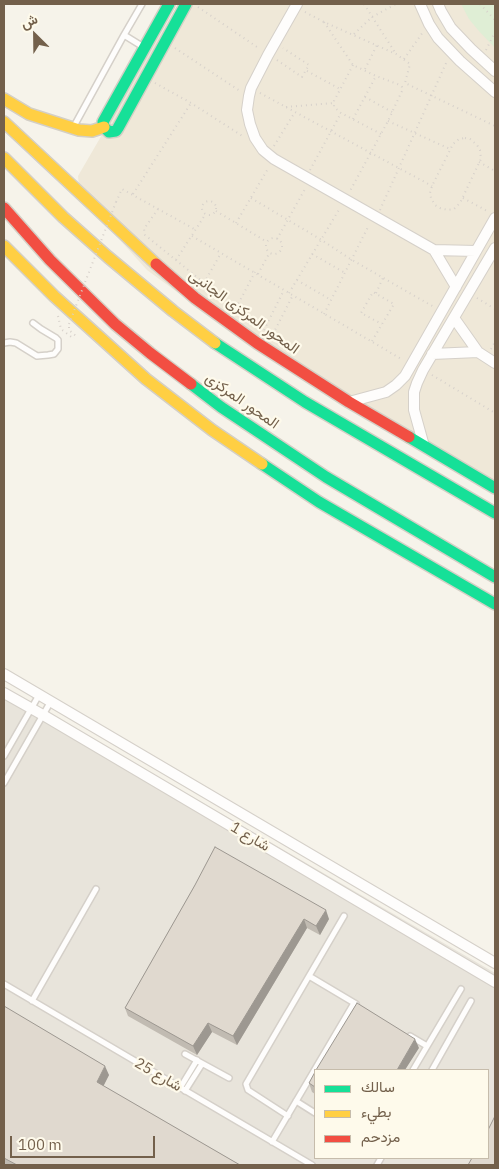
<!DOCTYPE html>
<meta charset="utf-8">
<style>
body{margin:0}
#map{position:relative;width:499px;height:1169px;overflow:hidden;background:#f6f3ea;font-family:"IBM Plex Sans",Vazirmatn,sans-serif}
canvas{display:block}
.frame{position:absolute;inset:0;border:5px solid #73604b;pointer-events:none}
.legend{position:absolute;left:314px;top:1069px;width:175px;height:90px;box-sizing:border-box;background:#fefaeb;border:1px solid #c6bcab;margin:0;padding:6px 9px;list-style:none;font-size:15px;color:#73604b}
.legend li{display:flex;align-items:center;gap:10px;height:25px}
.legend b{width:25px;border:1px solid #c6bcab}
.north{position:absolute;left:10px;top:10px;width:50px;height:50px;-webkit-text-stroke:4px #fefaeb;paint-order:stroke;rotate:337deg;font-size:14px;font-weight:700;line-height:20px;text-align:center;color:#73604b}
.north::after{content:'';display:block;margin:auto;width:18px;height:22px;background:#73604b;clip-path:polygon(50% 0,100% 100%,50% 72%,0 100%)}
.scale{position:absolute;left:10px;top:1136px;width:145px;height:22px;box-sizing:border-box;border:2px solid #73604b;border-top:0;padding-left:6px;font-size:15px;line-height:18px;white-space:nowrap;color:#73604b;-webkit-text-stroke:4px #fefaeb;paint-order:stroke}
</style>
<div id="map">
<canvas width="499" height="1169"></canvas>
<div class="frame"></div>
<ul class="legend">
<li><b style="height:6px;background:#16e098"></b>سالك</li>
<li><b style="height:6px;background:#ffcf43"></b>بطيء</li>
<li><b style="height:6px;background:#f24e42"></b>مزدحم</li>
</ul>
<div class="north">ش</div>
<div class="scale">100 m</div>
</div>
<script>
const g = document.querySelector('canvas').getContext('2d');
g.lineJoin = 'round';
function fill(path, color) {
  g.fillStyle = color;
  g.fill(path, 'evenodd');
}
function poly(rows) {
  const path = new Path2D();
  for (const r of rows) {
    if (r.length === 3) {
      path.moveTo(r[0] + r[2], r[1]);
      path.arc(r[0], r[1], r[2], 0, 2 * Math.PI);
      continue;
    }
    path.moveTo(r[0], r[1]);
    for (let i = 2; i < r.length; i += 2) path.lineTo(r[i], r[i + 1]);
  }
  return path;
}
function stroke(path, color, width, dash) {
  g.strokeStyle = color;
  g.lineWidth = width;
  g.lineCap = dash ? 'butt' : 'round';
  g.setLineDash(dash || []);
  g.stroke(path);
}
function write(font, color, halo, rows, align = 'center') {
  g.font = font + ' "IBM Plex Sans",Vazirmatn,sans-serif';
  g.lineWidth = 4.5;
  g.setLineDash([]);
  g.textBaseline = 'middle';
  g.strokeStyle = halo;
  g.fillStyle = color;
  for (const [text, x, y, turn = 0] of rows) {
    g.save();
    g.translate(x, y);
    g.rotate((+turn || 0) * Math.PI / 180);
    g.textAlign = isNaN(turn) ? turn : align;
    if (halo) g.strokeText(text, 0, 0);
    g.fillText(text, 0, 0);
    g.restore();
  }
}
const residential = poly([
 [178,4,495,4,495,495,252,347,147,270,80,196,78,176]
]);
const industrial = poly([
 [4,687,495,973,495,1165,4,1165],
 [315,1070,488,1070,488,1158,315,1158]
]);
const green = poly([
 [461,4,495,4,495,48,478,30,469,19]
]);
const path = poly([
 [364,4,396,54],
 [480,4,495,20],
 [198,7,260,49],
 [305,12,324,22,396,54,410,64,405,83,495,126],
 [324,22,353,65,376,76,400,85,402,87,402,91,388,121,350,191],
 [354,34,372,17,396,4],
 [175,48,240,91],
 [486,50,495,32],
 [404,59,423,32],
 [277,60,302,77,306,70,309,65,283,48],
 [353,65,334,101,334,107,341,113,381,134],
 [365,69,377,45],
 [307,71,340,89],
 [155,83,191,103,244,137],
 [260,93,432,186],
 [365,97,392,112],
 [286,107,334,103],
 [353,119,376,76],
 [388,121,450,149],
 [465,138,470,139,477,145,480,150,481,159,460,203,454,209,448,210,440,208,435,205,431,198,430,193,432,186,453,144,459,139,465,138],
 [274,146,295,112],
 [479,162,495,171],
 [310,170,341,113],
 [133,194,191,103],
 [251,198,320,239,352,260,434,307],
 [463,198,489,212],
 [209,208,7],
 [116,202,122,189,196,230],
 [158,209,144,229,145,235,235,308,272,336,293,295],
 [380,210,447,61],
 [216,211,267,242],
 [236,223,269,167],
 [192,236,403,360],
 [274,246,8],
 [277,239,305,189],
 [312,254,345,273],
 [176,260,205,215],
 [258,274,270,252],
 [297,280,331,300],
 [204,283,221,253],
 [289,293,340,208],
 [376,293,383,278],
 [477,298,495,309],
 [236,308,255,272],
 [324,314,369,225],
 [58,316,61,329,74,339],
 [69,327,69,330,76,336,74,338],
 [264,330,284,290],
 [372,341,394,304,373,292,361,313,382,324],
 [491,349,495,342],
 [432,375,495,413]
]);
const lane = poly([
 [124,35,145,48],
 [73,128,124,35,142,4],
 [4,343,10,342,16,343,37,356,48,355,54,354,58,349,58,340,56,338,41,329,33,323],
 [4,756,39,695],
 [4,783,51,701],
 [309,976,356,1004],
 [4,984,312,1165],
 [32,1001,96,889],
 [410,1036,427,1046],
 [185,1054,229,1078],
 [413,1070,461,989],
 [432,1070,471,1001],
 [180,1088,197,1060],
 [185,1091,202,1064],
 [296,1101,315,1113],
 [288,1116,248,1090,246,1084,344,916],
 [272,1142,354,1003],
 [377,1165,381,1158]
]);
const street = poly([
 [297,4,268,55,251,88,249,96,247,110,250,124,255,138,263,150,274,159,434,250,476,251],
 [420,4,429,24,438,38,460,61,495,92],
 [438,4,441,11,451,28,471,49,495,71],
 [434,250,456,287],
 [454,318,478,352,495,363],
 [432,354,478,352],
 [349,402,386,392,396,385,405,376,495,218],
 [424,446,414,410,414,392,417,383,423,370,495,248],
 [4,674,495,963],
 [4,693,43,715,495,982]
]);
const fast = poly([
 [169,4,103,122,104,127,109,132,116,131,118,128,186,4],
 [215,343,305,402,495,513],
 [191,384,221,407,326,477,495,577],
 [409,437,495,488],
 [262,464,319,502,495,604]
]);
const slow = poly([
 [4,99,29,114,79,130,92,131,104,127],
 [4,122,156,264],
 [4,158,63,217,108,257,173,311,215,343],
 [4,246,54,296,146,379,212,430,262,464]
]);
const jam = poly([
 [4,208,50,260,115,324,150,353,191,384],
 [156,264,195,298,257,343,349,402,409,437]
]);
const pathBridge = poly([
 [69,324,116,202]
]);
const wall = poly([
 [195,885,329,919,320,935,307,928,237,1045,212,1032,197,1055,128,1016,125,1008],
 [4,1006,109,1075,103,1086,240,1165,4,1165],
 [315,1072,315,1094,312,1092,309,1083]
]);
const shadedWall = poly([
 [326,910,329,919,320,935,316,926],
 [304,919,307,928,237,1045,233,1036],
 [208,1023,212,1032,197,1055,193,1046],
 [415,1039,419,1048,405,1070,397,1070],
 [105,1066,109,1075,101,1091,97,1082]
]);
const building = poly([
 [215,847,326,910,316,926,304,919,233,1036,208,1023,193,1046,125,1008,195,885,215,847],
 [357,1003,415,1039,397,1070,316,1070,357,1003],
 [4,1006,105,1066,97,1082,240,1165,17,1165,4,1158,4,1006],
 [315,1072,315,1087,309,1083,315,1072],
 [495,1116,495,1165,468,1165,472,1158,488,1158,488,1130,495,1116]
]);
const streetNames = [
 ["المحور المركزى الجانبى",244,312,36],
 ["المحور المركزى",242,401,35],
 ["شارع 1",250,837,31],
 ["شارع 25",158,1075,30]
];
fill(residential, '#efe8d8');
fill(industrial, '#e8e4db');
fill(green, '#dfeed5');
stroke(lane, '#d5d0c9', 8);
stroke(street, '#d5d0c9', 12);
stroke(fast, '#d4cfc5', 14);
stroke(slow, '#d4cfc5', 14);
stroke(jam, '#d4cfc5', 14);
stroke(path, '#d7d1cb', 2, [1, 4]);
stroke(lane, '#fefdfc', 5);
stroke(street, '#fefdfc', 10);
stroke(fast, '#16e098', 11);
stroke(slow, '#ffcf43', 11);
stroke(jam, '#f24e42', 11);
stroke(pathBridge, '#d7d1cb', 2, [1, 4]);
fill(wall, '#c1bbb2');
fill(shadedWall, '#9d9891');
fill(building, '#e0d9cf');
stroke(building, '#9d9891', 1);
write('15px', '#73604b', '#fefaeb', streetNames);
</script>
